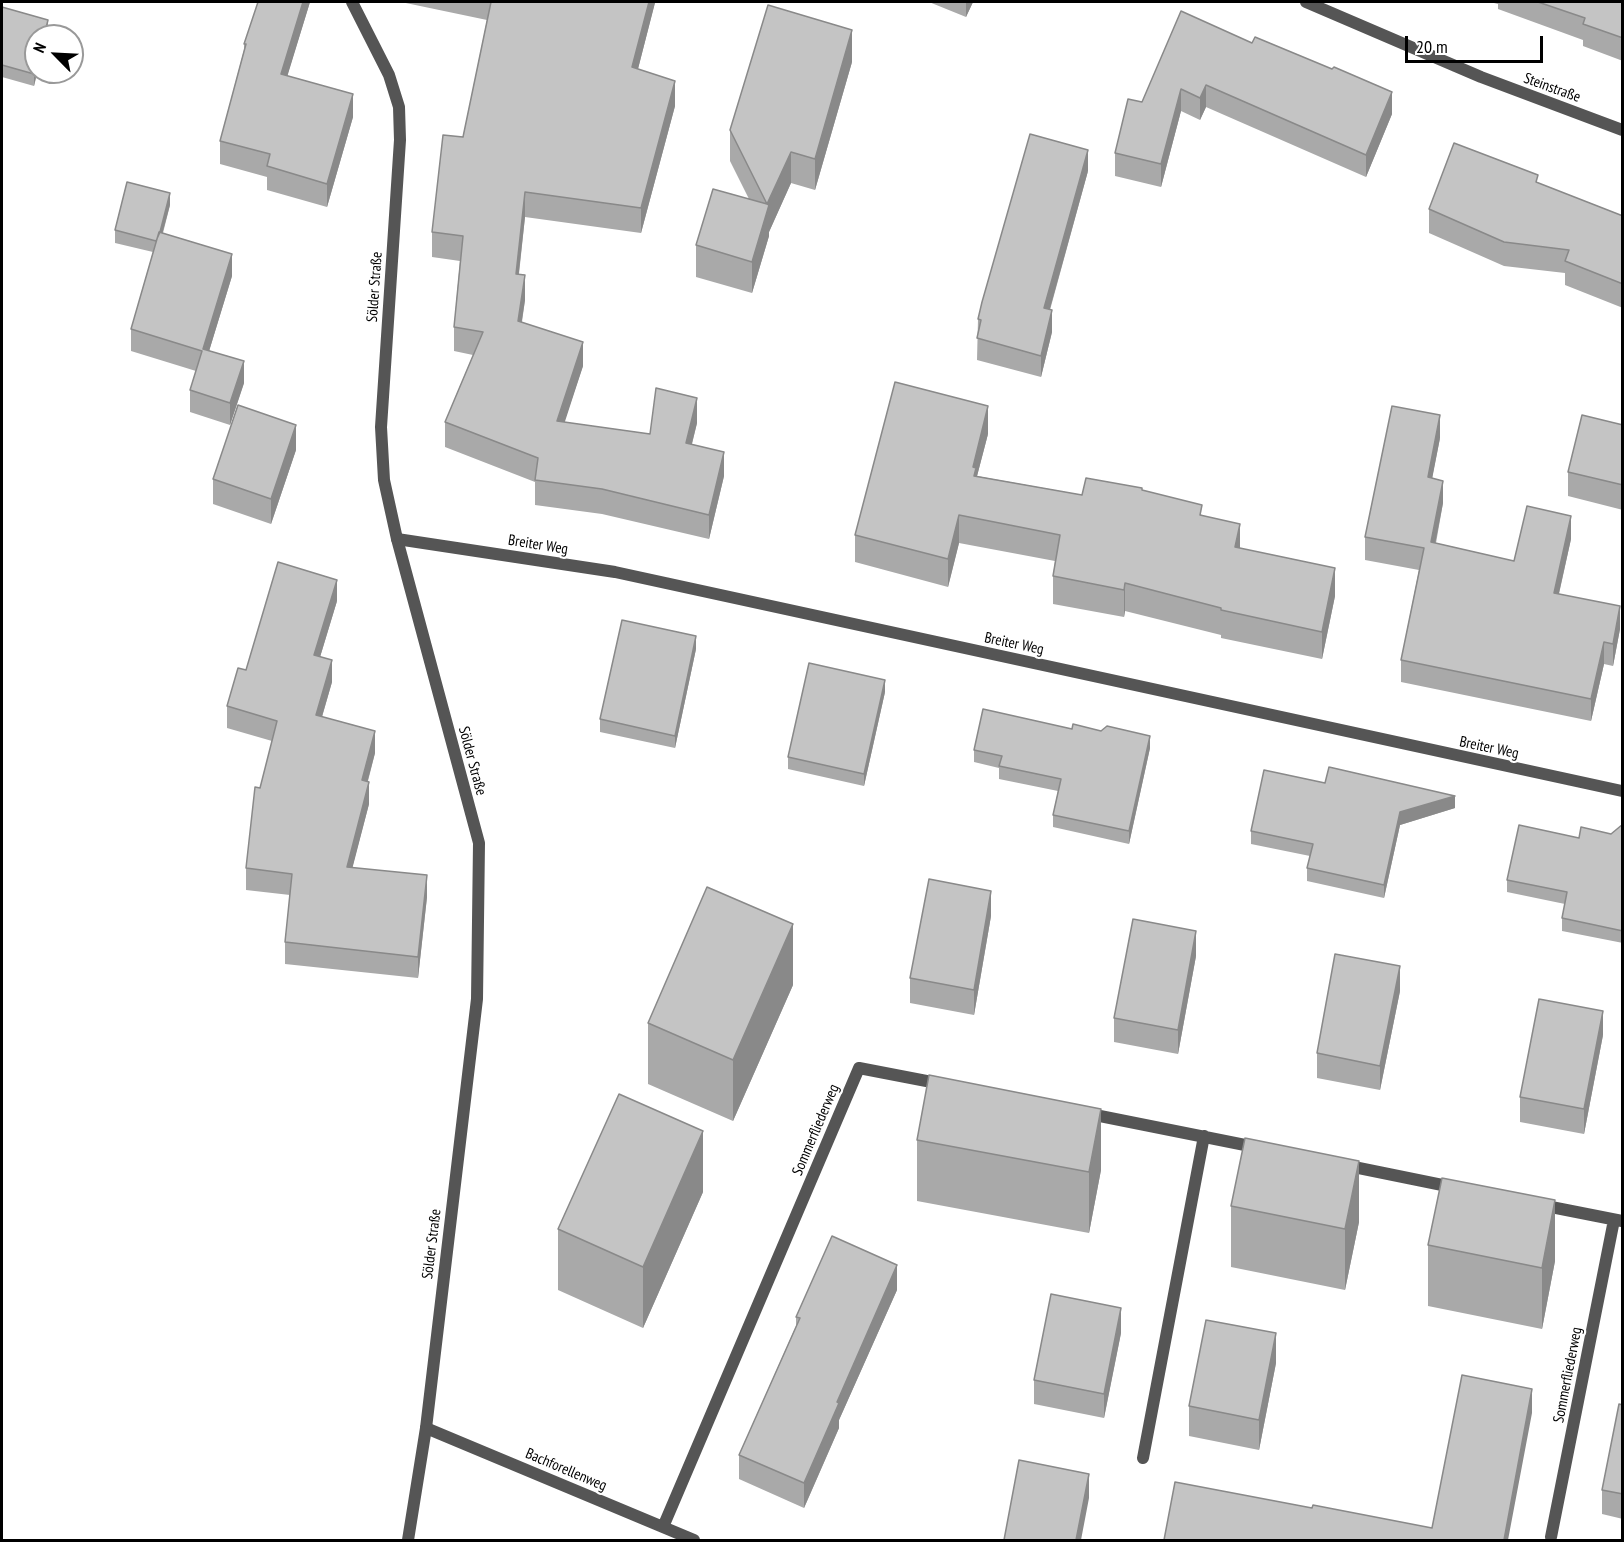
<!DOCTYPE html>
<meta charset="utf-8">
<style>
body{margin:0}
#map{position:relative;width:1624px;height:1542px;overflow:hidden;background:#fff;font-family:"PT Sans Narrow",sans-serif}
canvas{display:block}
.frame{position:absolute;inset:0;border:3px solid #000;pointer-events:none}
.north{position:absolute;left:24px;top:24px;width:60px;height:60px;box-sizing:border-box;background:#fff;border:2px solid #999;border-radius:50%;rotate:294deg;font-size:16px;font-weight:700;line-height:24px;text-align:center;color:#000}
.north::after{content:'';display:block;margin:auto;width:21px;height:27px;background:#000;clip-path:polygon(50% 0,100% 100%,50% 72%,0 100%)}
.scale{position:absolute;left:1405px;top:36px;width:138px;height:27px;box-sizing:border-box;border:3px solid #000;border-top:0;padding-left:8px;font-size:18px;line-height:21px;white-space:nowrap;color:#000;-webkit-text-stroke:4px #fff;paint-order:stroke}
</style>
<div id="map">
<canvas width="1624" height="1542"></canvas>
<div class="frame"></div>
<div class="north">N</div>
<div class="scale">20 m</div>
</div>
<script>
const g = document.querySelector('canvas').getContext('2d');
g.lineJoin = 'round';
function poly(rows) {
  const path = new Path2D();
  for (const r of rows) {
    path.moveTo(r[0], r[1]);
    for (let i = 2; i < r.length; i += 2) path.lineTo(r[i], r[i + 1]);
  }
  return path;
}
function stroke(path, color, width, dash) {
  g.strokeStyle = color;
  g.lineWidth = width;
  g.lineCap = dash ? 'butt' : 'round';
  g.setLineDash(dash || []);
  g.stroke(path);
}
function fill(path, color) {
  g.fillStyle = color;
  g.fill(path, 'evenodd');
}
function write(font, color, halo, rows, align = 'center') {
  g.font = font + ' "PT Sans Narrow",sans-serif';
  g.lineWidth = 4.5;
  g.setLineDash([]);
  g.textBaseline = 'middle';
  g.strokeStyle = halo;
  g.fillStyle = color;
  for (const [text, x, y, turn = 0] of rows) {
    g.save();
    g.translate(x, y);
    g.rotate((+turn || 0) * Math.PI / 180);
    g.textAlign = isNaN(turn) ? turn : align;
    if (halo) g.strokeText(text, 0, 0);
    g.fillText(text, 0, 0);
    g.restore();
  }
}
const minor = poly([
 [1306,2,1481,77,1622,130],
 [397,539,615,572,1622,791],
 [1085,1113,1260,1148],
 [1344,1165,1457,1188],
 [1541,1205,1622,1221],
 [426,1428,694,1540],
 [1143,1458,1204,1136],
 [663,1527,859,1068,942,1084],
 [1551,1537,1614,1220]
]);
const tertiary = poly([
 [352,2,389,75,399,107,400,140,381,427,384,480,397,539,479,843,477,999,426,1428,408,1540]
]);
const wall = poly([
 [258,2,310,2,287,76,353,117,327,207,267,190,267,177,220,164,220,141,244,50,244,44],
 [401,2,655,2,638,69,675,106,641,233,525,217,519,274,525,300,522,322,583,366,564,422,650,434,697,423,692,444,724,476,709,539,602,514,535,505,535,482,445,447,445,422,473,355,454,351,454,327,460,261,432,257,432,232,463,137,487,20],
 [929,2,973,2,966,17],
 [1490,2,1623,2,1623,61,1583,46,1583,40,1498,9,1498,4],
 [2,7,48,33,34,86,2,77],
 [1181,11,1392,114,1366,177,1206,107,1200,120,1181,111,1161,187,1115,176,1115,153,1142,102],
 [852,62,815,190,791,183,769,232,769,236,752,293,696,277,696,245,749,199,730,161,730,130],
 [1088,171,1050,310,1052,332,1041,377,977,360,978,319],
 [1538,183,1623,216,1623,308,1565,285,1565,273,1504,266,1429,233,1429,209],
 [170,205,163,233,232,276,209,351,244,383,230,425,190,412,190,390,196,371,131,351,131,329,153,252,115,243,115,230],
 [1623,425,1623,510,1568,496,1568,472],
 [988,434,977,476,1082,495,1142,490,1202,515,1240,548,1335,596,1322,659,1221,638,1221,635,1125,611,1124,617,1053,604,1053,576,1055,561,959,543,948,587,855,562,855,535],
 [1440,438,1432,478,1443,503,1436,543,1514,561,1571,539,1559,594,1620,629,1613,666,1604,664,1591,721,1401,682,1401,660,1419,570,1365,560,1365,537],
 [296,450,271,524,213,504,213,479],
 [337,601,320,657,332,682,322,717,375,753,368,781,369,804,352,868,427,897,418,978,285,964,285,942,290,895,246,890,246,868,260,788,272,741,227,728,227,706,246,670],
 [696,649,675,748,600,732,600,719],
 [885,692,864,786,788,769,788,757],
 [1150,748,1129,844,1053,827,1053,815,1058,791,999,779,999,768,974,762,974,750],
 [1325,783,1455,808,1400,825,1384,898,1307,881,1307,868,1310,856,1251,844,1251,831],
 [1623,824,1623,943,1562,931,1562,918,1565,904,1507,892,1507,880,1579,838,1611,834],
 [991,916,974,1015,910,1003,910,978],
 [1196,956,1178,1054,1114,1042,1114,1018],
 [793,985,733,1121,648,1084,648,1023],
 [1400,991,1380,1090,1317,1078,1317,1053],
 [1603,1035,1584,1134,1520,1122,1520,1097],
 [917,1140,1101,1170,1089,1233,917,1201],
 [703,1192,643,1328,558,1290,558,1229],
 [1231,1206,1359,1222,1345,1290,1231,1267],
 [1428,1245,1555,1261,1542,1329,1428,1306],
 [897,1290,839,1420,839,1428,804,1508,739,1479,739,1455,796,1326,796,1317],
 [1121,1333,1104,1418,1034,1404,1034,1380],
 [1276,1363,1259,1450,1189,1436,1189,1406],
 [1623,1405,1623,1519,1602,1514,1602,1490]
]);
const shadedWall = poly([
 [303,2,310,2,281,97,281,74],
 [649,2,655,2,655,3,632,92,632,67],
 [966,2,973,2,966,17],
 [48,20,47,36,44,36],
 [852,30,852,62,815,190,815,159],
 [36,65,36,72,37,72,34,86,34,74],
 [675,81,675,106,641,233,641,208],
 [1206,85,1206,107,1200,120,1200,98],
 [1181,89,1181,111,1161,187,1161,164],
 [1392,92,1392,114,1366,177,1366,155],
 [353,94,353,117,327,207,327,184],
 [1088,150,1088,171,1044,330,1044,308],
 [791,152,791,183,769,232,769,236,752,293,752,262,767,204],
 [525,192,525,217,516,298,516,274],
 [170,193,170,205,157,253,157,241],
 [232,254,232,276,203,371,203,349],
 [525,275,525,300,518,345,518,321],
 [1052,310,1052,332,1041,377,1041,356],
 [583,342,583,366,557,446,557,421],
 [244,361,244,383,230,425,230,403],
 [697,398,697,423,686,467,686,443],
 [988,406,988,434,976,480,976,495,973,467],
 [1440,415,1440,438,1428,500,1428,477],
 [296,425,296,450,271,524,271,499],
 [724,452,724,476,709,539,709,515],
 [1443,481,1443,503,1431,565,1431,542],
 [959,515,959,543,948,587,948,559],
 [1571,516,1571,539,1554,615,1554,593],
 [1240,524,1240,552,1235,547],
 [1335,568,1335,596,1322,659,1322,632],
 [337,580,337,601,314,677,314,655],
 [1125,583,1125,611,1124,617,1124,590],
 [1620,606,1620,629,1613,666,1613,644],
 [696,636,696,649,675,748,675,736],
 [1604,642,1604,664,1591,721,1591,699],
 [332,660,332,682,316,737,316,715],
 [885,680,885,692,864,786,864,774],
 [375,731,375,753,362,802,362,780],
 [1150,736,1150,748,1129,844,1129,831],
 [369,782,369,804,347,889,347,867],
 [1455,796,1455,808,1400,825,1384,898,1384,885,1400,812],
 [427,875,427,897,418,978,418,957],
 [991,891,991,916,974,1015,974,990],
 [793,924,793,985,733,1121,733,1060],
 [1196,931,1196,956,1178,1054,1178,1030],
 [1400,966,1400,991,1380,1090,1380,1066],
 [1603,1011,1603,1035,1584,1134,1584,1109],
 [1101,1109,1101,1170,1089,1233,1089,1172],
 [703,1131,703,1192,643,1328,643,1267],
 [1359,1161,1359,1222,1345,1290,1345,1229],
 [1555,1200,1555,1261,1542,1329,1542,1268],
 [897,1265,897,1290,839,1420,839,1428,804,1508,804,1483,837,1402],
 [1121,1308,1121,1333,1104,1418,1104,1394],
 [1276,1333,1276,1363,1259,1450,1259,1420],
 [1532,1389,1532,1413,1508,1540,1504,1540],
 [1089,1474,1089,1498,1081,1540,1076,1540]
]);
const building = poly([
 [258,2,303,2,281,74,353,94,327,184,267,166,270,154,220,141,246,44,244,44,258,2],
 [491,2,649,2,632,67,675,81,641,208,525,192,516,274,525,275,518,321,583,342,557,421,650,434,656,388,697,398,686,443,724,452,709,515,602,489,535,480,538,458,445,422,483,332,454,327,463,236,432,232,443,135,463,137,491,2],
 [1538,2,1623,2,1623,38,1583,24,1585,18,1538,2],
 [768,5,852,30,815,159,791,152,767,204,769,205,752,262,696,245,713,189,767,204,730,130,768,5],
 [2,7,48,20,44,36,36,36,36,65,34,74,2,65,2,7],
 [1181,11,1252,43,1255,37,1332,69,1334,67,1392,92,1366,155,1206,85,1200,98,1181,89,1161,164,1115,153,1128,99,1142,102,1181,11],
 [1030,134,1088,150,1044,308,1052,310,1041,356,977,338,981,320,978,319,982,302,1030,134],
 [1454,143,1538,175,1536,182,1623,216,1623,284,1565,261,1569,250,1504,242,1429,209,1454,143],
 [127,182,170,193,160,232,156,241,115,230,127,182],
 [159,232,232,254,203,349,244,361,230,403,190,390,202,351,131,329,159,232],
 [895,382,988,406,973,467,976,468,974,476,1082,495,1086,478,1142,488,1142,490,1202,505,1200,515,1240,524,1235,547,1335,568,1322,632,1221,610,1221,608,1125,583,1124,590,1053,576,1060,535,959,515,948,559,855,535,895,382],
 [238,405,296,425,271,499,213,479,238,405],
 [1392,406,1440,415,1428,477,1443,481,1431,542,1514,561,1527,506,1571,516,1554,593,1620,606,1613,644,1604,642,1591,699,1401,660,1424,548,1365,537,1392,406],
 [1582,415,1623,425,1623,485,1568,472,1582,415],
 [278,562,337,580,314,655,332,660,316,715,375,731,362,780,369,782,347,867,427,875,418,957,285,942,292,874,246,868,255,787,260,788,277,721,227,706,238,668,246,670,278,562],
 [622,620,696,636,675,736,600,719,622,620],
 [809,663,885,680,864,774,788,757,809,663],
 [983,709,1072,729,1073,724,1101,731,1107,726,1150,736,1129,831,1053,815,1061,779,999,766,1002,756,974,750,983,709],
 [1329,767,1455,796,1400,812,1384,885,1307,868,1313,844,1251,831,1264,770,1325,783,1329,767],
 [1623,824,1623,931,1562,918,1567,892,1507,880,1519,825,1579,838,1581,827,1611,834,1623,824],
 [929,879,991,891,974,990,910,978,929,879],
 [707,887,793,924,733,1060,648,1023,707,887],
 [1133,919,1196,931,1178,1030,1114,1018,1133,919],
 [1335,954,1400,966,1380,1066,1317,1053,1335,954],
 [1539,999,1603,1011,1584,1109,1520,1097,1539,999],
 [929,1075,1101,1109,1089,1172,917,1140,929,1075],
 [619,1094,703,1131,643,1267,558,1229,619,1094],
 [1245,1138,1359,1161,1345,1229,1231,1206,1245,1138],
 [1442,1178,1555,1200,1542,1268,1428,1245,1442,1178],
 [832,1236,897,1265,837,1402,839,1403,804,1483,739,1455,800,1318,796,1317,832,1236],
 [1051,1294,1121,1308,1104,1394,1034,1380,1051,1294],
 [1206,1320,1276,1333,1259,1420,1189,1406,1206,1320],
 [1462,1375,1532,1389,1504,1540,1164,1540,1175,1482,1312,1508,1313,1505,1432,1528,1462,1375],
 [1619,1404,1623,1405,1623,1494,1602,1490,1619,1404],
 [1019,1460,1089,1474,1076,1540,1004,1540,1019,1460]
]);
const streetNames = [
 ["Steinstraße",1552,88,20],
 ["Sölder Straße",375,287,-86],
 ["Breiter Weg",538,545,9],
 ["Breiter Weg",1014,644,12],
 ["Breiter Weg",1489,748,12],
 ["Sölder Straße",472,761,75],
 ["Sommerfliederweg",816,1130,-67],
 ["Sölder Straße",432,1244,-83],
 ["Sommerfliederweg",1568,1375,-79],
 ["Bachforellenweg",566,1470,23]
];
stroke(minor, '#555', 12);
stroke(tertiary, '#555', 12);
fill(wall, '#a9a9a9');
fill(shadedWall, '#898989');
fill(building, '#c4c4c4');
stroke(building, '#898989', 1.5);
write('15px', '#000', '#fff', streetNames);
</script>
